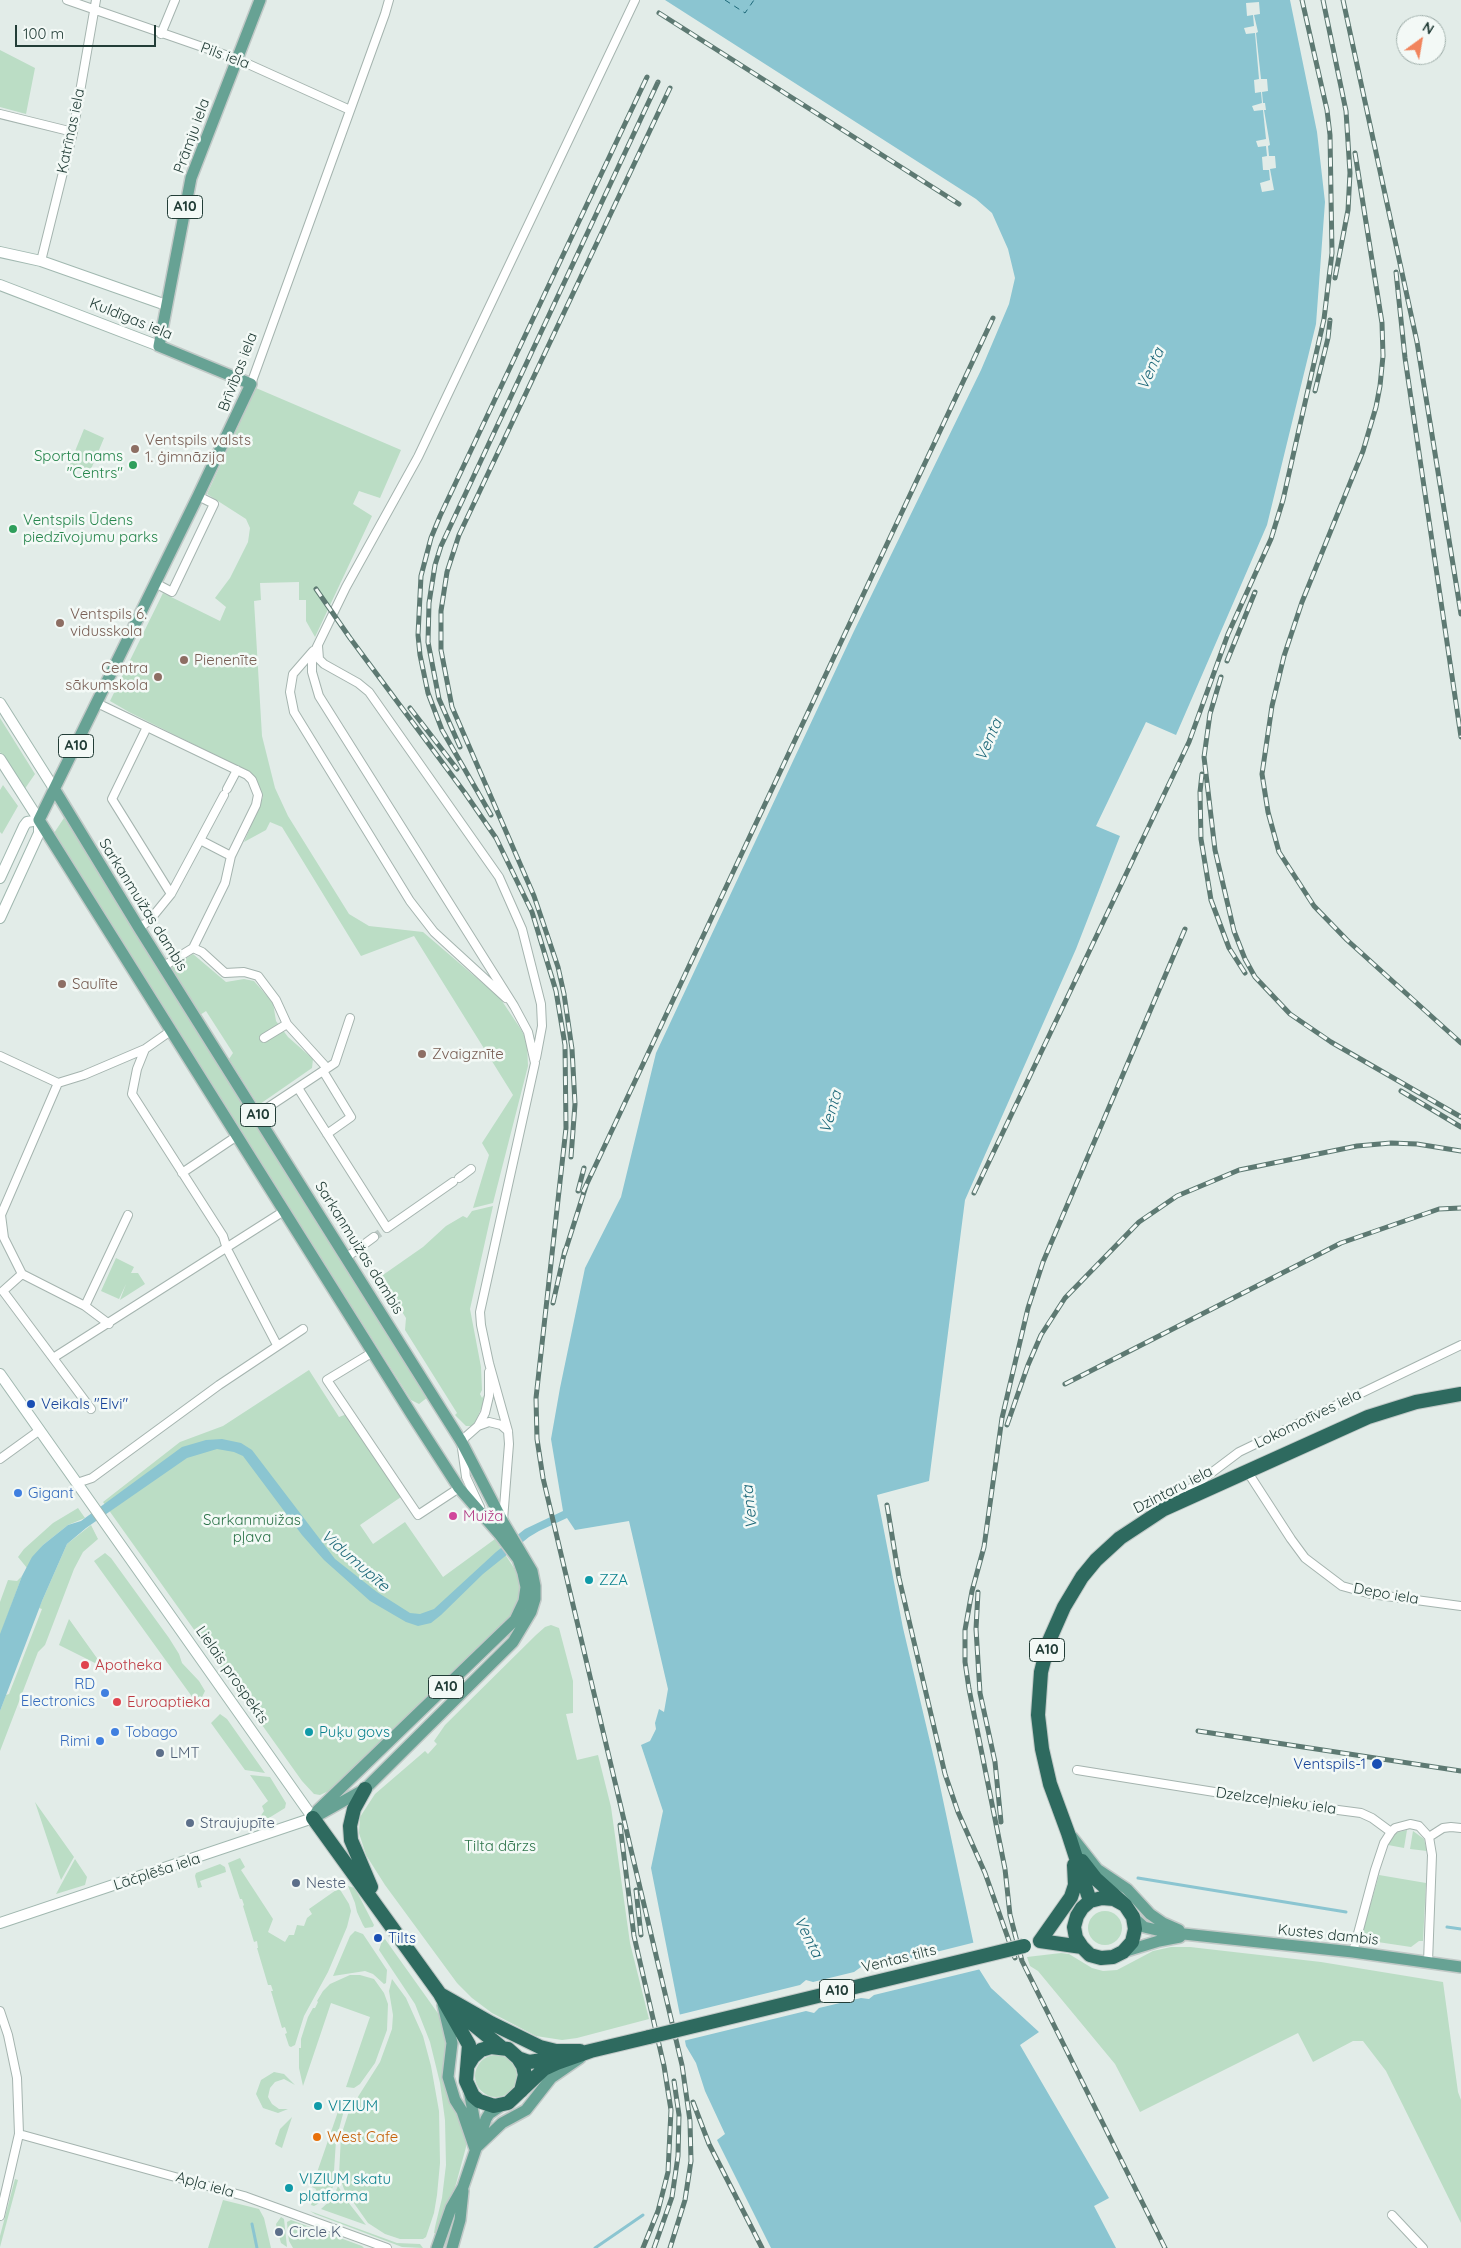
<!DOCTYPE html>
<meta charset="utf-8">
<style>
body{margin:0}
#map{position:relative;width:1461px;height:2248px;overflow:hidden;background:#e2ece8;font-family:Quicksand,sans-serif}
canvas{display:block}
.north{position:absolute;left:1396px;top:15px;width:50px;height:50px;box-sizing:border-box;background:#f3f9f6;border:1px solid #9faeaa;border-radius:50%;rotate:32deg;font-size:14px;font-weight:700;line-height:20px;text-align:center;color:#223d37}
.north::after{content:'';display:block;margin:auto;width:18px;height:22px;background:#f1845c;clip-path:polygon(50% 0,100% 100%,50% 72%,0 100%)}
.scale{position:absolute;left:15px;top:25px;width:141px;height:22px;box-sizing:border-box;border:2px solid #223d37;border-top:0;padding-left:6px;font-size:15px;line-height:18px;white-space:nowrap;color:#223d37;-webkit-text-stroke:4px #f3f9f6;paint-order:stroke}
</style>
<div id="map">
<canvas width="1461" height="2248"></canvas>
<div class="north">N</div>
<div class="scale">100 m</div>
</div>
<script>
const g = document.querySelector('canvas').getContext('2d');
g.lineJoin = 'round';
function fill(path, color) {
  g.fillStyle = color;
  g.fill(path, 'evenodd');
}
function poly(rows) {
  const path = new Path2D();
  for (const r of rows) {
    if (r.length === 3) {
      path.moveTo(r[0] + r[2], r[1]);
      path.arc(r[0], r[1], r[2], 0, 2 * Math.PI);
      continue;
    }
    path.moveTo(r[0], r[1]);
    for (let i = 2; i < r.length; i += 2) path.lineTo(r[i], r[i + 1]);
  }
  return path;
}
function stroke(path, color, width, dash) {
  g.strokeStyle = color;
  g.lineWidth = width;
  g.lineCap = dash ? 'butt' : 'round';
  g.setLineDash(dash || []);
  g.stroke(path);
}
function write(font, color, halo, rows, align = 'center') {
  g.font = font + ' Quicksand,sans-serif';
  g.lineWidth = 5;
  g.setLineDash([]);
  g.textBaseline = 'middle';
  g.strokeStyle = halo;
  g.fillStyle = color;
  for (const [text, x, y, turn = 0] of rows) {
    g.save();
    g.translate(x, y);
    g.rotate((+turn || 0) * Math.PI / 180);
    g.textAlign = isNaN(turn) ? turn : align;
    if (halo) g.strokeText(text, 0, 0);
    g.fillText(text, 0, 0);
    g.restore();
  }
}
const green = poly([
 [0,50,35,68,26,114,0,107],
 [256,388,401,450,380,498,359,491,353,504,372,516,315,637,306,621,306,600,299,600,299,582,260,583,261,600,254,601,262,736,275,788,288,816,349,914,369,926,423,932,500,998,522,1031,527,1042,528,1066,493,1203,473,1208,489,1155,482,1143,513,1095,414,936,361,956,282,827,270,822,266,830,244,842,263,797,251,773,129,712,110,701,163,593,220,621,226,607,215,598,230,578,248,542,250,528,246,519,207,494],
 [84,429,104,438,89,474,69,466],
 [0,718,35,774,24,790,0,752],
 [3,785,18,806,2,834,0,832,0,790],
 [64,818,427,1390,428,1397,419,1404,411,1400,52,836],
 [193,954,226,982,244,979,254,981,273,1003,276,1021,288,1037,313,1059,312,1068,260,1104,257,1103,229,1059,233,1053,206,1011,200,1015,171,967],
 [493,1206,470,1309,481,1367,482,1390,480,1394,482,1398,484,1395,483,1404,476,1421,472,1426,466,1426,455,1415,457,1413,405,1330,406,1318,380,1277,423,1247,446,1226,463,1216,467,1218,472,1211],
 [116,1258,134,1267,131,1273,138,1273,145,1284,120,1300,126,1284,119,1299,101,1291],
 [309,1370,339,1417,347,1414,401,1497,360,1525,373,1544,405,1522,443,1577,495,1539,514,1568,519,1580,520,1593,517,1605,511,1617,333,1789,320,1795,314,1794,302,1781,103,1502,180,1442,223,1426],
 [78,1508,85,1518,68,1525,43,1545,27,1568,18,1557,24,1549,53,1523],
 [91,1525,98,1539,83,1552,74,1569,45,1645,38,1652,0,1751,0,1711,6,1695,9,1694,42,1609,39,1608,42,1601,67,1544],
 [105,1553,111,1558,169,1638,179,1654,182,1663,199,1681,205,1691,198,1705,94,1561],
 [22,1576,0,1636,0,1602,8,1580,17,1581],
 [69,1619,99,1661,97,1664,59,1645],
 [551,1625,559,1628,573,1681,573,1713,566,1714,577,1760,598,1755,611,1807,630,1943,649,2019,577,2038,562,2040,536,2036,492,2013,472,1998,457,1983,385,1885,366,1855,359,1833,360,1817,375,1794,425,1751,428,1754,437,1744,434,1741,445,1725,536,1635,545,1627],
 [220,1714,227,1719,265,1773,245,1770,211,1723],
 [250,1775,270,1777,286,1803,285,1808,264,1821,260,1817,264,1811,262,1806,268,1801],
 [35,1802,74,1857,61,1880],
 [1407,1830,1404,1848,1388,1845,1395,1833],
 [1413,1831,1424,1839,1427,1851,1410,1849],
 [240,1858,245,1867,241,1870,273,1919,268,1932,285,1942,289,1935,294,1935,297,1925,304,1926,307,1918,312,1914,309,1909,339,1888,349,1904,351,1911,347,1927,328,1972,304,2016,295,2045,291,2047,289,2046,285,2034,287,2033,285,2027,282,2028,271,1991,273,1991,271,1985,268,1985,257,1948,258,1948,257,1941,254,1942,243,1906,244,1905,242,1899,240,1899,228,1863],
 [75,1859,87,1877,85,1885,56,1894],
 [220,1864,225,1867,226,1872,200,1881,202,1887,198,1888,195,1876,196,1873],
 [1379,1875,1426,1883,1423,1941,1419,1941,1411,1947,1371,1941,1368,1936,1362,1934],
 [348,1886,355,1888,358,1894,374,1925,373,1927,365,1928,363,1925,357,1912,355,1903],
 [1105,1928,17],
 [355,1931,363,1934,387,1970,386,1983,384,1984,373,1974,365,1971,333,1976,350,1936],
 [385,1939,442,2019,449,2037,446,2076,466,2136,466,2147,456,2184,438,2234,434,2233,435,2227,442,2198,446,2165,445,2120,440,2083,430,2042,415,2004,379,1950,382,1941],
 [1171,1947,1190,1947,1321,1962,1443,1982,1458,2092,1461,2100,1461,2223,1386,2071,1363,2041,1353,2041,1313,2062,1298,2033,1140,2112,1115,2064,1038,1971,1030,1966,1027,1957,1061,1953,1069,1954,1092,1968,1103,1971,1117,1970,1153,1951],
 [350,1975,360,1975,374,1979,384,1993,388,2004,387,2030,375,2063,360,2084,354,2088,346,2087,370,2017,331,2003,303,2086,299,2068,299,2048,301,2048,301,2039,308,2017,313,2008,315,2008,318,2002,317,2001,323,1991,330,1984],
 [392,1979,406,1998,423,2036,431,2066,439,2111,440,2163,437,2195,434,2213,426,2237,423,2239,400,2239,385,2234,368,2223,344,2189,339,2175,341,2136,349,2111,380,2062,392,2029,393,2015,389,1991],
 [496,2076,21],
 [274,2072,284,2074,295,2085,284,2079,275,2082,270,2088,268,2097,272,2104,279,2109,288,2109,278,2113,263,2108,256,2094,261,2080],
 [342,2100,346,2103,336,2140,333,2187,325,2200,314,2206,311,2205,316,2189,312,2187],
 [292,2117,282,2148,278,2146,275,2144,280,2129],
 [15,2179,18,2180,0,2247,0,2236],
 [338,2186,348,2202,366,2225,321,2209,333,2198],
 [223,2200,259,2209,264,2218,271,2248,208,2248],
 [310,2211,397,2243,420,2244,423,2248,402,2247,315,2214],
 [281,2217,284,2219,287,2247,281,2243,277,2229,276,2224],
 [291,2220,362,2246,364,2248,293,2248,289,2241,288,2234,287,2222]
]);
const water = poly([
 [665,0,1290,0,1317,132,1325,202,1316,324,1267,525,1176,735,1146,722,1096,826,1120,836,1076,949,965,1200,929,1481,877,1495,903,1628,936,1767,979,1969,991,1988,1039,2032,1020,2045,1109,2198,1094,2206,1116,2248,771,2248,717,2140,725,2134,705,2091,696,2063,686,2046,651,1868,663,1811,641,1745,650,1741,656,1729,655,1723,659,1709,664,1712,668,1689,629,1521,575,1530,567,1518,539,1531,529,1537,483,1574,441,1615,431,1623,418,1626,406,1622,370,1601,324,1560,302,1535,243,1456,234,1452,217,1449,187,1458,86,1528,67,1544,42,1601,0,1711,0,1634,22,1576,32,1557,43,1545,68,1525,81,1521,182,1447,206,1440,222,1439,241,1443,252,1450,335,1559,377,1592,410,1613,420,1614,434,1609,496,1552,525,1529,563,1511,551,1439,560,1388,585,1268,621,1197,656,1053,854,631,981,370,1009,304,1015,278,1008,249,992,213,976,199]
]);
const pier = poly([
 [1259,2,1260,14,1254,15,1258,32,1256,33,1261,79,1267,79,1268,91,1262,92,1263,103,1265,103,1266,110,1264,110,1270,145,1268,146,1269,156,1275,156,1276,168,1270,169,1274,190,1262,192,1260,183,1270,180,1269,170,1263,170,1262,157,1267,156,1266,146,1258,147,1256,141,1266,139,1263,110,1254,111,1252,106,1262,103,1261,92,1255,93,1254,80,1259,79,1255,33,1246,34,1244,28,1254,26,1253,15,1247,16,1246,3],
 [976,1942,981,1969,874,1995,869,1999,861,1998,819,2008,814,2013,806,2011,683,2041,678,2015,800,1985,806,1980,813,1982,854,1972,861,1967,868,1969]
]);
const stream = poly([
 [1138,1878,1346,1912],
 [1447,1927,1461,1929],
 [252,2224,257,2248],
 [595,2248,643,2215]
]);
const ferry = poly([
 [725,0,745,13,754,0]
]);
const streetTunnel = poly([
 [374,1237,380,1233]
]);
const street = poly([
 [67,0,237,59,350,110],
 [161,34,175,0],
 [0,114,73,132],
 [41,261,73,132,96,0],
 [251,384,385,14,389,0],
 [155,583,172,592,214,504,198,496],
 [318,646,319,659,324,664,358,683,369,692,499,877,522,929,541,1004,542,1026,536,1058],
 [313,651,293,674,290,692,294,712,410,901,434,932,506,998],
 [97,703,247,775,252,780,258,795,256,805,231,856,225,883,193,948,164,966],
 [147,727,112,799,171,894],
 [227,789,237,770],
 [200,840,224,795],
 [139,928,149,921,171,894,200,840,231,856],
 [193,948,202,952,225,973,244,972,258,976,276,1000,287,1024,327,1068],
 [172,1030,145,1049,137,1069,132,1094,223,1236,227,1249,277,1345],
 [264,1038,287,1024],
 [0,1056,58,1083,84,1075,145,1049],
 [323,1071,351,1117,327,1134],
 [58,1083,1,1215,4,1238,22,1274,3,1291,53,1358,284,1211],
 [298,1088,387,1228,453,1182],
 [258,1114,335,1063,350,1018],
 [182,1173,237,1136],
 [459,1178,471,1169],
 [347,1257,374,1237],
 [22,1274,85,1306,109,1324],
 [85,1306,128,1215],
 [373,1352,327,1380,418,1515,459,1488],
 [53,1358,91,1409],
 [478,1426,489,1422,501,1425,508,1431],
 [0,1459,40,1430],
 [1247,1471,1291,1539,1305,1558,1342,1586,1371,1594,1461,1606],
 [77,1483,92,1478,219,1385,303,1329],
 [1178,1498,1239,1452,1461,1345],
 [480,1507,466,1477,461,1441,478,1426,485,1413,489,1396,489,1372],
 [503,1520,509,1444,508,1431,489,1363,481,1325,480,1312,535,1063,528,1032,514,1006,319,696,312,672,312,657,346,587,418,457,635,0],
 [1077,1770,1277,1802,1361,1813,1372,1818,1391,1832,1395,1828,1410,1824,1419,1826,1429,1837,1443,1828,1451,1827,1461,1828],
 [1353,1952,1375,1870,1384,1843,1391,1832],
 [1428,1962,1432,1855,1429,1837],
 [0,2011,8,2035,17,2078,19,2134,0,2216],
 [19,2134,244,2196,387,2248],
 [1392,2215,1423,2248]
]);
const secondary = poly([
 [0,252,41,261,166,305],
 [0,285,159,346],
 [0,703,55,790],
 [0,759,39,820,39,833,0,918],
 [0,878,24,826,27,822,39,820],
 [0,1374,313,1818,0,1923]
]);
const primary = poly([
 [260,0,191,178,159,346,251,384,198,496,39,820,412,1415,459,1488,500,1535,518,1559,523,1573,526,1587,524,1601,515,1620,318,1810,313,1818],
 [55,790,139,928,461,1441,503,1522,532,1571,535,1586,535,1599,531,1612,513,1642,365,1789,315,1817],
 [1072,1837,1097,1869,1127,1889,1150,1914,1163,1923,1179,1930],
 [1133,1917,1144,1927,1165,1932,1353,1952,1461,1967],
 [1123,1952,1159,1941,1180,1937],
 [443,2005,452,2043,448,2077,455,2100,462,2111,475,2149],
 [469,2090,475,2123,475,2139],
 [478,2146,502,2123,526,2110,551,2078,580,2058],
 [437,2248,451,2208,463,2187,486,2119,489,2114,502,2105],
 [452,2248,460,2220,463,2191]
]);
const highway = poly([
 [365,1789,354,1809,350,1826,351,1840,371,1887],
 [313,1818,440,1994,469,2045,466,2081,473,2096,479,2101,494,2106,508,2103,544,2069,557,2063,591,2051],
 [1082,1861,1096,1879,1125,1905,1133,1917,1135,1929,1132,1942,1123,1952,1113,1957,1101,1958,1090,1955,1082,1947,1076,1938,1074,1927,1077,1916,1082,1908,1090,1901,1102,1898,1114,1899,1125,1905],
 [1090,1901,1068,1833,1050,1784,1042,1749,1038,1715,1041,1672,1049,1641,1064,1607,1082,1577,1096,1560,1120,1538,1164,1509,1368,1417,1416,1402,1461,1394],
 [1040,1941,1071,1897,1075,1885,1074,1865],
 [1040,1941,1082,1947],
 [440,1994,491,2023,540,2047,556,2051,580,2051],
 [458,2012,501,2047],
 [582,2053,649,2037],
 [518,2058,529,2062,556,2058],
 [468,2065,473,2057,481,2050,491,2047,508,2049,518,2058,523,2066,525,2075,521,2091]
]);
const rail = poly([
 [1323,0,1346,111,1350,173,1348,210,1335,278],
 [1343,0,1417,342,1461,614],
 [659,13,959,204],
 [1355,153,1382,323,1383,356,1380,386,1376,407,1363,451,1302,602,1284,656,1272,706,1262,774,1268,812,1279,852,1314,906,1347,940,1461,1043],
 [1396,272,1405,358,1461,737],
 [1315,391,1328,338,1330,320],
 [316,589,350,638,465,793,496,838,532,912,556,991,565,1045,566,1128,536,1398,537,1439,543,1478,682,2065,690,2121,691,2161,685,2200,670,2248],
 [1227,661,1255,592],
 [1221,677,1210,714,1204,757,1215,850,1234,931,1245,959,1255,977,1290,1014,1331,1042,1461,1117],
 [410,708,457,769],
 [460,747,439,699,428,642,429,603,435,565,441,546,658,82],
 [1202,774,1200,792,1201,839,1211,900,1229,948,1245,973],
 [491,815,442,730,428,693,420,655,418,635,421,576,431,538,440,516,647,77],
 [1401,1091,1461,1127],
 [571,1157,575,1104,572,1049,564,994,558,967,534,896,452,707,441,650,441,611,447,572,459,535,670,88],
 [578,1191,584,1168],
 [583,1192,993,318],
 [974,1193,1189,742,1228,634,1271,539,1283,500,1324,319,1332,253,1330,135,1327,110,1302,0],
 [564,1255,586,1186],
 [553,1303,565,1250],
 [1065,1384,1341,1243,1439,1209,1461,1208],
 [1007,1425,1028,1365,1041,1335,1065,1298,1139,1222,1177,1196,1239,1170,1357,1146,1391,1143,1417,1144,1461,1151],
 [887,1505,899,1578,945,1774,958,1812,985,1873,1015,1958],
 [978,1592,976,1629,980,1693,995,1762,1001,1822],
 [1198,1731,1461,1771],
 [620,1825,634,1936,664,2066,671,2110,668,2172,658,2211,643,2248],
 [636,1890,641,1935],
 [693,2102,709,2144,762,2248],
 [654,2248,672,2197,678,2156,679,2115,674,2081],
 [1165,2248,1022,1961,1010,1915,1005,1869,969,1689,965,1662,965,1630,972,1591,984,1547,1002,1418,1028,1308,1043,1262,1185,929]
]);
const highwayBridge = poly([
 [649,2037,1024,1946]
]);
const markers = [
 [135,449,5,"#8d6e63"],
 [133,465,5,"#2e9e5b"],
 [13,529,5,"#2e9e5b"],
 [60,623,5,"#8d6e63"],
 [184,660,5,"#8d6e63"],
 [158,677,5,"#8d6e63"],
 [62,984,5,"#8d6e63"],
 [422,1054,5,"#8d6e63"],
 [31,1404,5,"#1a4fb4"],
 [18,1493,5,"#3f7fe0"],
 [453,1516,5,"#d1479c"],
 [589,1580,5,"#0f9aa8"],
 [85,1665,5,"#e0444e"],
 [105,1693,5,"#3f7fe0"],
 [117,1702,5,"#e0444e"],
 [115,1732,5,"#3f7fe0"],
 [309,1732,5,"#0f9aa8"],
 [100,1741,5,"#3f7fe0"],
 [160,1753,5,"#5c6f8a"],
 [1377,1764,6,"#1a4fb4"],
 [190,1823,5,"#5c6f8a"],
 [296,1883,5,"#5c6f8a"],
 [378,1938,5,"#1a4fb4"],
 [318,2106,5,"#0f9aa8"],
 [317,2137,5,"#e8710a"],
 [289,2188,5,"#0f9aa8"],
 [279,2232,5,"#5c6f8a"]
];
const shields = [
 [185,207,35],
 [76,746,35],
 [258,1115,35],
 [1047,1650,35],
 [446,1687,35],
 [837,1991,35]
];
const shieldNames = [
 ["A10",185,207],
 ["A10",76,746],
 ["A10",258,1115],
 ["A10",1047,1650],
 ["A10",446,1687],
 ["A10",837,1991]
];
const streetNames = [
 ["Pils iela",225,56,20],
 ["Katrīnas iela",71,131,-78],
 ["Prāmju iela",192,136,-70],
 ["Kuldīgas iela",131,319,22],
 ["Brīvības iela",238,372,-69],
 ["Sarkanmuižas dambis",143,905,58],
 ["Sarkanmuižas dambis",359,1248,58],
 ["Lokomotīves iela",1308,1419,-26],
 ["Dzintaru iela",1173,1490,-27],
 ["Depo iela",1386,1594,10],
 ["Lielais prospekts",232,1675,55],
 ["Dzelzceļnieku iela",1276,1801,8],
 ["Lāčplēša iela",157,1872,-18],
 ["Kustes dambis",1328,1935,6],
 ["Ventas tilts",899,1959,-14],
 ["Apļa iela",205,2185,16]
];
const educationNames = [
 ["Ventspils valsts",145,440],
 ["1. ģimnāzija",145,457],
 ["Ventspils 6.",70,614],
 ["vidusskola",70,631],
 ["Pienenīte",194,660],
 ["Centra",148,668,"right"],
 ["sākumskola",148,685,"right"],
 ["Saulīte",72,984],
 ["Zvaigznīte",432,1054]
];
const leisureNames = [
 ["Sporta nams",123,456],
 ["\"Centrs\"",123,473],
 ["Ventspils Ūdens",23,520,"left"],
 ["piedzīvojumu parks",23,537,"left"]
];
const transitNames = [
 ["Veikals \"Elvi\"",41,1404],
 ["Ventspils-1",1366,1764,"right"],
 ["Tilts",388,1938]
];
const shopNames = [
 ["Gigant",28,1493],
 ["RD",95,1684,"right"],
 ["Electronics",95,1701,"right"],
 ["Tobago",125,1732],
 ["Rimi",90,1741,"right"]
];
const hotelNames = [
 ["Muiža",463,1516]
];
const parkNames = [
 ["Sarkanmuižas",252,1520],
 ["pļava",252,1537],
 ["Tilta dārzs",500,1846]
];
const cultureNames = [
 ["ZZA",599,1580],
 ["Puķu govs",319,1732],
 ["VIZIUM",328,2106],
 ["VIZIUM skatu",299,2179],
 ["platforma",299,2196]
];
const healthNames = [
 ["Apotheka",95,1665],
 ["Euroaptieka",127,1702]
];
const serviceNames = [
 ["LMT",170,1753],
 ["Straujupīte",200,1823],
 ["Neste",306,1883],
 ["Circle K",289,2232]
];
const foodNames = [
 ["West Cafe",327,2137]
];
const waterNames = [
 ["Venta",1151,369,-66],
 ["Venta",989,740,-66],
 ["Venta",831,1112,-74],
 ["Venta",750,1507,-96],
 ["Vidumupīte",355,1561,41],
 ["Venta",808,1937,63]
];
fill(green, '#bbddc5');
fill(water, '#8bc5d1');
fill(pier, '#e2ece8');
stroke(stream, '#8bc5d1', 3);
stroke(ferry, '#1d6879', 1, [6, 5]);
stroke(streetTunnel, '#bcc9c5', 8, [8, 4]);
stroke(street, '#a5b4af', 10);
stroke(secondary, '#a1b8b0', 12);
stroke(primary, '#c1c9c7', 14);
stroke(highway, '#c1c9c7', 16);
stroke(street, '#fff', 8);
stroke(secondary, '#fff', 10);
stroke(primary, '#67a294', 11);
stroke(highway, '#2e6a5f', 14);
stroke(rail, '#5d7972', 5);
stroke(rail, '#f3f9f6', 3, [9]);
stroke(highwayBridge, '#c1c9c7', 16, []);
stroke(highwayBridge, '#2e6a5f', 14);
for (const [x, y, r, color] of markers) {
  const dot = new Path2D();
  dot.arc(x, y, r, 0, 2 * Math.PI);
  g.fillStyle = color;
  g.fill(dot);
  stroke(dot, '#f3f9f6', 2);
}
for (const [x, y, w] of shields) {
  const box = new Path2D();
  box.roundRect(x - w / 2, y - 11.5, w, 23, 4);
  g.fillStyle = '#f3f9f6';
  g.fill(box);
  stroke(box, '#223d37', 1);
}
write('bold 14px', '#223d37', null, shieldNames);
write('15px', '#223d37', '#f3f9f6', streetNames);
write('15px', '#785e54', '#f3f9f6', educationNames, 'left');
write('15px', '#27864d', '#f3f9f6', leisureNames, 'right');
write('15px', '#164399', '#f3f9f6', transitNames, 'left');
write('15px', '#366cbe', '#f3f9f6', shopNames, 'left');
write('15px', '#b23c85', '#f3f9f6', hotelNames, 'left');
write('15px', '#2d744a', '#f3f9f6', parkNames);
write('15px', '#0d838f', '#f3f9f6', cultureNames, 'left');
write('15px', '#be3a42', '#f3f9f6', healthNames, 'left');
write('15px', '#4e5e75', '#f3f9f6', serviceNames, 'left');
write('15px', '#c56008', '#f3f9f6', foodNames, 'left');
write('italic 16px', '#1d6879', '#f3f9f6', waterNames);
</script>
